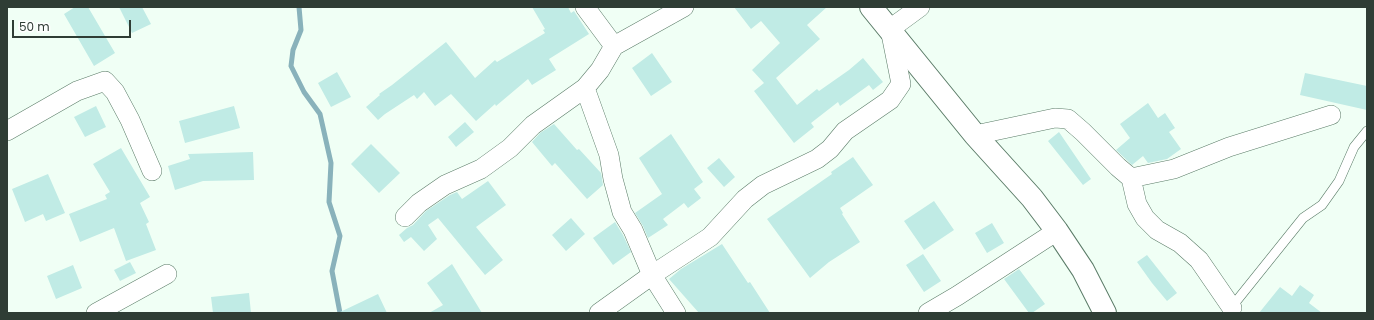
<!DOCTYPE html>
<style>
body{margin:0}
#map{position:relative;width:1374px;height:320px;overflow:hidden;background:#f0fff5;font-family:Poppins,sans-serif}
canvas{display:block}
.frame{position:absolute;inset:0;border:8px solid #2f3d35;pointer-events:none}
.scale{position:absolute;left:12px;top:20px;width:119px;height:18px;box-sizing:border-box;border:2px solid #2f3d35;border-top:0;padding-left:5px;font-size:12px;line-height:14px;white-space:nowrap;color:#2f3d35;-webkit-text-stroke:3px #fff;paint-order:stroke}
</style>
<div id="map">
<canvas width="1374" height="320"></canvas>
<div class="frame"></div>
<div class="scale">50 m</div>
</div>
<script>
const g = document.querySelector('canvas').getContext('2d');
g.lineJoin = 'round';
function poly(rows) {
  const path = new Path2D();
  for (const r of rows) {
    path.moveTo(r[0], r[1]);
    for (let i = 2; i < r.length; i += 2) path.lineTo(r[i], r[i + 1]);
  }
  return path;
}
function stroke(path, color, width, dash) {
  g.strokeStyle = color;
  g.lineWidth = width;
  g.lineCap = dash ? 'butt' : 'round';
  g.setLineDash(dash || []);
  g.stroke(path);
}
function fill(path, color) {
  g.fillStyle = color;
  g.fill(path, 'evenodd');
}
const stream = poly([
 [299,7,301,30,293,50,291,66,304,92,320,114,331,163,329,202,340,236,332,271,340,313]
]);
const building = poly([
 [75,7,88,7,115,53,94,66,64,14],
 [119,7,142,7,151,24,132,33],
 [532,7,568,7,571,13,574,11,589,34,549,59,556,70,532,85,528,79,496,106,495,104,476,121,451,94,435,106,424,92,417,99,414,95,385,114,378,120,366,107,380,95,379,94,392,85,446,42,475,78,495,60,497,62,545,33,543,30,545,29],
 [734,7,827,7,807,25,820,39,776,78,797,105,817,89,819,91,849,70,863,58,883,82,873,90,869,85,840,106,838,102,811,123,814,127,794,143,754,91,764,83,752,70,780,43,761,21,751,29],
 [652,53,672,82,651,96,632,68],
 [337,72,351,97,331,107,318,83],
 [1305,73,1367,86,1367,110,1300,95],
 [1148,103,1158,118,1165,113,1175,128,1169,132,1181,149,1167,159,1148,163,1143,156,1132,165,1116,150,1130,138,1120,124],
 [96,106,106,127,85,137,74,117],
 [234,106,240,128,185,143,179,121],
 [465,122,474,132,456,147,448,137],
 [554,124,577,150,579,149,601,173,603,185,587,199,555,163,552,166,532,142,540,133],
 [1059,132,1091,179,1083,185,1048,141],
 [671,134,703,182,694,189,701,198,688,208,684,203,663,219,668,225,648,238,643,226,635,213,662,194,639,158],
 [371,144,400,173,379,193,351,164],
 [121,148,150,197,140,203,149,222,146,224,156,250,126,261,114,228,80,242,69,214,107,199,105,195,110,192,93,164],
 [253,152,254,180,203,181,175,190,168,166,190,159,188,154],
 [853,157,873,185,840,208,843,213,842,214,860,242,829,262,810,278,767,219,832,174,831,172],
 [719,158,735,177,724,187,707,168],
 [48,174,65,213,46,221,43,214,25,222,12,189],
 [488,181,506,205,476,227,503,260,485,275,438,218,428,225,437,239,424,251,411,237,404,242,399,235,407,228,413,225,426,211,450,195,457,192,462,199],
 [934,201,954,230,924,250,904,221],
 [571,218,585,234,566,251,552,235],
 [615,222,623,235,631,252,613,265,593,238],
 [992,223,1004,243,987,253,975,233],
 [722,244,748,283,750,282,770,313,699,313,669,279,681,269],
 [923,254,941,281,924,292,906,265],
 [1147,255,1177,293,1167,301,1152,283,1137,262],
 [130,262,136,273,120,281,114,270],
 [452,264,482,313,429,313,443,305,427,283],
 [73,265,82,288,56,299,47,276],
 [1019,269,1045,304,1032,313,1029,313,1004,279],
 [1300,285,1314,295,1309,303,1322,313,1259,313,1280,287,1292,296],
 [249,293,251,313,213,313,211,297],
 [378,294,387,313,338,313]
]);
const lane = poly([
 [1230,309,1303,218,1322,205,1339,181,1354,147,1367,131]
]);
const street = poly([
 [585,7,614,46],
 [585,88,609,155,613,179,622,212,633,230,652,275,676,313],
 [7,131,77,91,105,81,115,92,130,120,152,171],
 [975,135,1055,118,1068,119,1083,132,1118,167,1131,178,1137,204,1145,218,1157,230,1180,243,1199,260,1232,308],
 [1131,178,1174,169,1229,147,1331,115],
 [405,217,419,203,445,185,481,169,510,148,533,125,585,88,600,70,614,46,684,7],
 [96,313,167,274],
 [599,313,652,275,710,237,745,199,763,185,817,159,830,149,845,131,890,100,901,84,890,29,920,7],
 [928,313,957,296,1057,231]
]);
const secondary = poly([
 [871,7,975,135,1032,198,1057,231,1083,270,1105,313]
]);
stroke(stream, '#89b2bb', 5);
fill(building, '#c0ebe5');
stroke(lane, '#5b7c68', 10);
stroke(street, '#5b7c68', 20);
stroke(secondary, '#5b7c68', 24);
stroke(lane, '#fff', 9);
stroke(street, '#fff', 19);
stroke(secondary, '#fff', 22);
</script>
